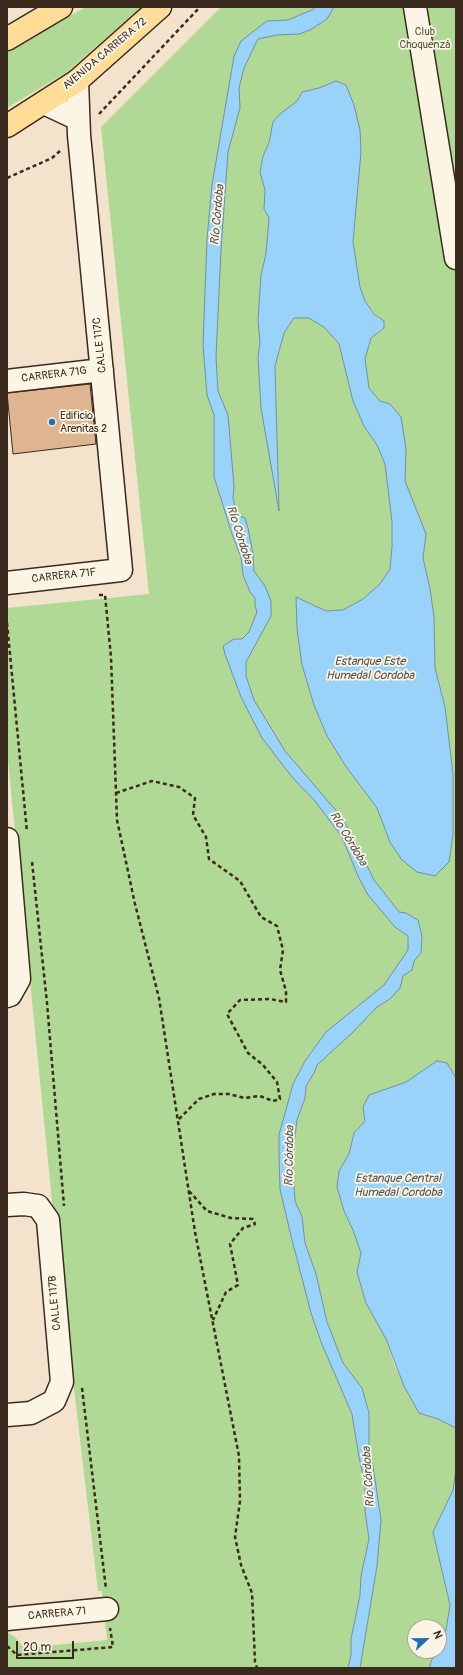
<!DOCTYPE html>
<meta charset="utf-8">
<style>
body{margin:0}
#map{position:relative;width:463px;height:1675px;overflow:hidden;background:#f3e2cc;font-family:Pangolin,sans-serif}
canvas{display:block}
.frame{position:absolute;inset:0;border:8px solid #3b2a1e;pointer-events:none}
.north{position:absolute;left:407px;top:1619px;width:40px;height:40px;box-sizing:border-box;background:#fcf5e5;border:1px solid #afa495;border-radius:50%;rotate:68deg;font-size:11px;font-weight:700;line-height:16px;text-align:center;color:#3b2a1e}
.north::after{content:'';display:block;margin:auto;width:14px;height:18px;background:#1f6fb2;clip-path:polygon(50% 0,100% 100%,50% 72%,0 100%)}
.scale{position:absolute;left:16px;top:1641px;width:58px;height:18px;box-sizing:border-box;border:2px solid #3b2a1e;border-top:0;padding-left:5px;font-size:12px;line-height:14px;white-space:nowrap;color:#3b2a1e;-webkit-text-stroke:3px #fcf5e5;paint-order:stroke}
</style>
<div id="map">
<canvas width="463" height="1675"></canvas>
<div class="frame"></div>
<div class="north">N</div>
<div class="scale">20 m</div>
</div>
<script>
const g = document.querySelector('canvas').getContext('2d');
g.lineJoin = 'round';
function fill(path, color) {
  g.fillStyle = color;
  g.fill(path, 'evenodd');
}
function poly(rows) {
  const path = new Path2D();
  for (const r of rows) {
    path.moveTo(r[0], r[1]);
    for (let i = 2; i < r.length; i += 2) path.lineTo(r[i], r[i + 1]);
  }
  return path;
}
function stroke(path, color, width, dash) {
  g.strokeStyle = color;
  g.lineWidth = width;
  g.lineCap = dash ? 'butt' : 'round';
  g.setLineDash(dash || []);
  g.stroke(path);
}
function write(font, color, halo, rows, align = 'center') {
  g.font = font + ' Pangolin,sans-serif';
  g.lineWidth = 3.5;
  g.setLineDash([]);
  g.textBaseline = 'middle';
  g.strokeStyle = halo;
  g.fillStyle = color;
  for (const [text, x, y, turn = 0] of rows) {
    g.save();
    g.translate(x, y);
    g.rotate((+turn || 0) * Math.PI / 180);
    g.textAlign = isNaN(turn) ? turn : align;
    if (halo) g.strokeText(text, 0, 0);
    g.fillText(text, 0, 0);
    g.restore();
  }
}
const green = poly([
 [86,7,141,7,67,72,7,108,7,51],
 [221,7,456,7,456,1078,447,1064,437,1061,406,1082,363,1107,365,1121,354,1133,349,1154,339,1171,344,1211,353,1230,361,1253,357,1272,366,1303,386,1339,394,1364,419,1413,438,1419,456,1428,456,1469,453,1490,433,1532,450,1605,446,1630,439,1642,439,1627,415,1627,415,1651,435,1651,429,1668,360,1668,362,1645,377,1566,381,1520,373,1466,369,1445,369,1413,362,1388,355,1381,348,1369,343,1363,327,1322,316,1274,305,1243,302,1217,295,1201,292,1159,297,1120,305,1098,306,1086,314,1073,317,1064,357,1027,337,1024,326,1032,305,1061,293,1084,279,1157,280,1189,296,1256,328,1356,352,1414,359,1457,365,1484,365,1511,369,1539,361,1576,360,1595,351,1639,351,1655,348,1668,7,1668,7,1632,15,1637,24,1648,107,1640,102,1591,98,1591,53,1211,7,750,7,608,149,594,101,127],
 [336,81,346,85,354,105,358,185,353,242,360,287,365,301,375,314,384,321,384,329,371,338,364,359,369,388,380,401,390,404,406,449,405,481,426,534,423,558,430,589,434,617,433,641,435,668,445,707,453,774,453,835,449,862,435,876,390,842,377,808,345,765,327,736,314,705,302,665,297,629,296,597,326,611,343,610,363,599,380,584,390,569,392,547,392,522,385,464,377,445,364,426,339,344,325,328,309,318,295,318,284,333,275,366,278,486,261,408,258,357,260,342,261,275,266,254,269,218,264,209,265,190,260,172,263,156,269,143,302,92,319,88]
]);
const water = poly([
 [315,7,334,7,327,19,310,30,299,34,277,35,258,39,244,68,239,88,240,108,228,152,221,250,216,357,218,391,228,415,234,486,233,498,237,515,245,518,248,528,253,554,254,571,265,586,271,601,271,616,246,662,246,676,254,700,285,751,339,814,350,831,374,880,399,912,406,913,418,920,422,936,421,953,414,961,412,970,403,976,400,988,390,999,377,1007,353,1032,317,1065,314,1073,306,1086,305,1098,297,1120,292,1159,295,1201,302,1217,305,1243,316,1274,327,1322,343,1363,362,1388,369,1413,369,1445,373,1466,381,1520,377,1566,360,1668,348,1668,351,1655,351,1639,360,1595,361,1576,369,1539,365,1511,365,1484,359,1457,352,1414,321,1342,311,1313,290,1232,280,1189,279,1157,279,1135,293,1084,305,1061,326,1032,384,985,408,950,408,936,395,927,368,895,358,876,342,837,315,801,292,777,262,738,241,697,225,654,223,646,234,639,242,639,249,632,257,612,255,606,255,598,250,592,243,575,241,557,233,537,214,477,214,415,207,395,203,345,207,239,212,185,234,56,241,41,267,21,288,20,314,9,315,7],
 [336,81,346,85,354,105,360,130,361,152,353,242,360,287,365,301,374,314,384,321,384,328,371,338,365,359,369,388,380,401,390,404,401,417,406,449,405,481,426,534,423,558,430,589,434,617,435,668,445,707,453,774,453,835,449,862,435,876,417,872,402,860,390,842,377,808,345,765,327,736,314,705,302,665,297,629,296,597,326,611,343,610,363,599,380,584,390,569,392,547,392,522,385,464,377,445,364,426,353,401,339,344,325,328,309,318,294,318,284,333,275,366,279,511,261,408,258,357,260,342,258,320,261,275,266,254,269,218,264,209,265,190,260,172,263,156,269,143,273,122,280,114,297,101,302,92,319,88,336,81],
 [437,1061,447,1063,456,1078,456,1428,438,1419,419,1413,404,1386,386,1339,366,1303,357,1272,361,1253,353,1230,344,1211,337,1187,339,1171,349,1154,354,1133,365,1121,363,1107,369,1095,406,1082,437,1061],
 [456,1469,456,1668,429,1668,435,1651,439,1651,439,1642,446,1630,450,1605,433,1532,453,1490,456,1469]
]);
const building = poly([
 [90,384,96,444,13,454,7,393,90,384]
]);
const path = poly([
 [99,114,200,7],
 [7,178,52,158,60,151],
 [99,595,105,595,111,657,117,820,135,904,159,998,195,1232,239,1456,240,1501,235,1537,241,1565,252,1593,255,1662,257,1668],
 [7,623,27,832],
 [116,793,152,781,179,787,195,798,193,815,206,837,209,859,240,881,261,917,277,926,283,950,280,970,286,991,286,1002,270,999,240,1000,227,1014,248,1053,263,1065,277,1082,280,1099,273,1101,260,1096,244,1098,229,1094,214,1094,199,1099,178,1120],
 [32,862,47,1003,64,1206],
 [189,1191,207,1211,231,1218,253,1219,255,1224,243,1228,230,1244,238,1285,226,1292,213,1320],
 [82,1388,106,1589],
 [7,1646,17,1655,113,1647,110,1628]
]);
const minor = poly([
 [415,7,456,258],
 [44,103,78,119],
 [7,381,102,370],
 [7,583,121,570,79,135,77,81],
 [7,839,19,979,10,995,7,996],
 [7,1205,24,1204,38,1206,48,1220,62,1382,54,1401,31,1413,7,1415],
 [7,1619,107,1609]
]);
const highway = poly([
 [7,39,61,7],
 [7,126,77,81,160,7]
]);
const markers = [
 [52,422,4,"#1f6fb2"]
];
const parkNames = [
 ["Club",425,32],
 ["Choquenzá",425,45]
];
const streetNames = [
 ["AVENIDA CARRERA 72",105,54,-40],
 ["CALLE 117C",100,345,-96],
 ["CARRERA 71G",54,375,-7],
 ["CARRERA 71F",64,576,-6],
 ["CALLE 117B",55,1303,-95],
 ["CARRERA 71",57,1614,-5]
];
const poiNames = [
 ["Edificio",60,416],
 ["Arenitas 2",60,429]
];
const waterNames = [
 ["Río Córdoba",218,215,-85],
 ["Río Córdoba",239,535,72],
 ["Estanque Este",370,662],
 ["Humedal Cordoba",370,676],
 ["Río Córdoba",348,839,59],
 ["Río Córdoba",290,1156,-89],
 ["Estanque Central",398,1179],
 ["Humedal Cordoba",398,1193],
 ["Río Córdoba",369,1477,-94]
];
fill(green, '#b0d996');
fill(water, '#99d3f9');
stroke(water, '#738fa1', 1);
fill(building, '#dfb490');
stroke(building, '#3b2a1e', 1);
stroke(minor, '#3b2a1e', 25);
stroke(highway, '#3b2a1e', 25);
stroke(path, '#3b2a1e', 2.5, [4, 3]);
stroke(minor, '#fcf5e5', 22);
stroke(highway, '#ffdd96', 22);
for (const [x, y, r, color] of markers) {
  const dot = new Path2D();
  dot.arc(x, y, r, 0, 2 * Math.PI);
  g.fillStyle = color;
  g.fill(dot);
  stroke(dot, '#fcf5e5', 1.5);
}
write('11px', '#58563c', '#fcf5e5', parkNames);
write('11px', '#3b2a1e', '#fcf5e5', streetNames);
write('11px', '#3b2a1e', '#fcf5e5', poiNames, 'left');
write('italic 12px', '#525455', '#fcf5e5', waterNames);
</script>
